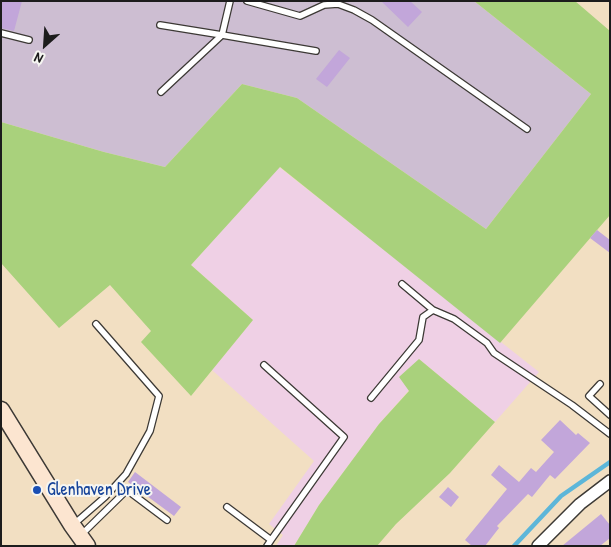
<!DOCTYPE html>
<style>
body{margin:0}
#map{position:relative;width:611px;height:547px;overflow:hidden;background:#f2dfc2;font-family:"Patrick Hand",sans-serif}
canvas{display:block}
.frame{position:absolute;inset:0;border:2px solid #1c1c1c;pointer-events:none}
.north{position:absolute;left:20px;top:20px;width:50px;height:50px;-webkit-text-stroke:4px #f6f6f2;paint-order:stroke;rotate:206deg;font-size:14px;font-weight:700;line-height:20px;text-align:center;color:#1c1c1c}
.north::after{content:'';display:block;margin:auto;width:18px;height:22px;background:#1c1c1c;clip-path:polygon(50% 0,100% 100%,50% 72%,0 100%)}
</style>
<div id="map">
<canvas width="611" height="547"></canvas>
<div class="frame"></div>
<div class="north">N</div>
</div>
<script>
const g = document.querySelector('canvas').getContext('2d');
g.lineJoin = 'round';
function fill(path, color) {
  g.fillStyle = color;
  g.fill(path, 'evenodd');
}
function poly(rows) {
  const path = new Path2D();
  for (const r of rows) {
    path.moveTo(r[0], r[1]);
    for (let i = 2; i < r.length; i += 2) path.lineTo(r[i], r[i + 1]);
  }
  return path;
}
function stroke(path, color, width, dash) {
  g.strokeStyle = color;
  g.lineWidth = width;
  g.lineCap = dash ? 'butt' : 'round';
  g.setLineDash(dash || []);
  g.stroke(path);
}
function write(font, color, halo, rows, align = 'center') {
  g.font = font + ' "Patrick Hand",sans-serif';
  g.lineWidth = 4;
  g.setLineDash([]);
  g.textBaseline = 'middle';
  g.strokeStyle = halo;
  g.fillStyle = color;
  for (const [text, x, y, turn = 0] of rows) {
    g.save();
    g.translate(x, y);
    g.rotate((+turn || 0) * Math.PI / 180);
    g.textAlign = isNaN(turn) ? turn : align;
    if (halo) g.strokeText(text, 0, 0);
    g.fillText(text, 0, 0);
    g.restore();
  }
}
const built = poly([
 [279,167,539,372,495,422,419,359,409,390,379,424,319,505,294,546,276,546,283,535,269,524,314,461,212,370,253,320,191,265]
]);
const industrial = poly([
 [1,1,474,1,591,94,486,229,297,98,242,84,165,167,104,152,1,122]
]);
const green = poly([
 [474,1,575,1,610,31,610,215,500,343,280,167,191,265,253,320,191,396,141,342,151,331,110,285,59,328,1,263,1,122,104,152,165,167,242,84,297,98,486,229,591,94],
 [419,359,495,422,450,473,396,524,377,546,294,546,319,505,379,424,409,391,399,377]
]);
const stream = poly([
 [514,546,561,496,610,462]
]);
const building = poly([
 [1,1,22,1,14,31,1,28],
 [381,1,410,1,422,12,408,27],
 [339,50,350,58,327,87,316,79],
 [597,230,610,240,610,253,590,238],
 [560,420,576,435,578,433,590,443,555,479,550,475,532,497,528,494,497,526,499,528,485,546,472,546,465,540,507,489,491,475,499,465,519,482,531,468,536,472,554,452,541,440],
 [135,472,181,507,174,516,128,482],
 [448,487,459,497,451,507,439,497],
 [601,514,610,525,610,538,600,546,562,546]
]);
const lane = poly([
 [230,1,222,35,316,51],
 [247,1,300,16,324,5,338,4,354,10,372,20,527,129],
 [160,25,222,35],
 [1,33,29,40],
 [161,92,222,35],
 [402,284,433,310],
 [264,365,344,437,271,540],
 [600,384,589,396,610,415],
 [371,398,419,340,423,317,433,310,454,319,487,343,494,353,572,405,610,434],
 [227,507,271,540,267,546],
 [74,524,105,497,126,474,150,431,159,396,96,324],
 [82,534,127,490,167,520]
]);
const street = poly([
 [538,546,580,504,610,481]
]);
const secondary = poly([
 [1,410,72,525,87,546]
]);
const markers = [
 [37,490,5,"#1a4fb4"]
];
const transitNames = [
 ["Glenhaven Drive",47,490]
];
fill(built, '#efd0e5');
fill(industrial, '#cdbed2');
fill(green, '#a9d17c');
stroke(stream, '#5cb6d9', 4.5);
fill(building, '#c2a6da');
stroke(lane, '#3c3935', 8);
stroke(street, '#3c3935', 14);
stroke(secondary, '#3c3935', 19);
stroke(lane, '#fff', 5.5);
stroke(street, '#fff', 11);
stroke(secondary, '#fce5d0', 16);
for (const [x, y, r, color] of markers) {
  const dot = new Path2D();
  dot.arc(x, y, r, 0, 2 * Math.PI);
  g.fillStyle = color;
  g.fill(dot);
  stroke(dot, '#f6f6f2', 2);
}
write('18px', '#164399', '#f6f6f2', transitNames, 'left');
</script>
